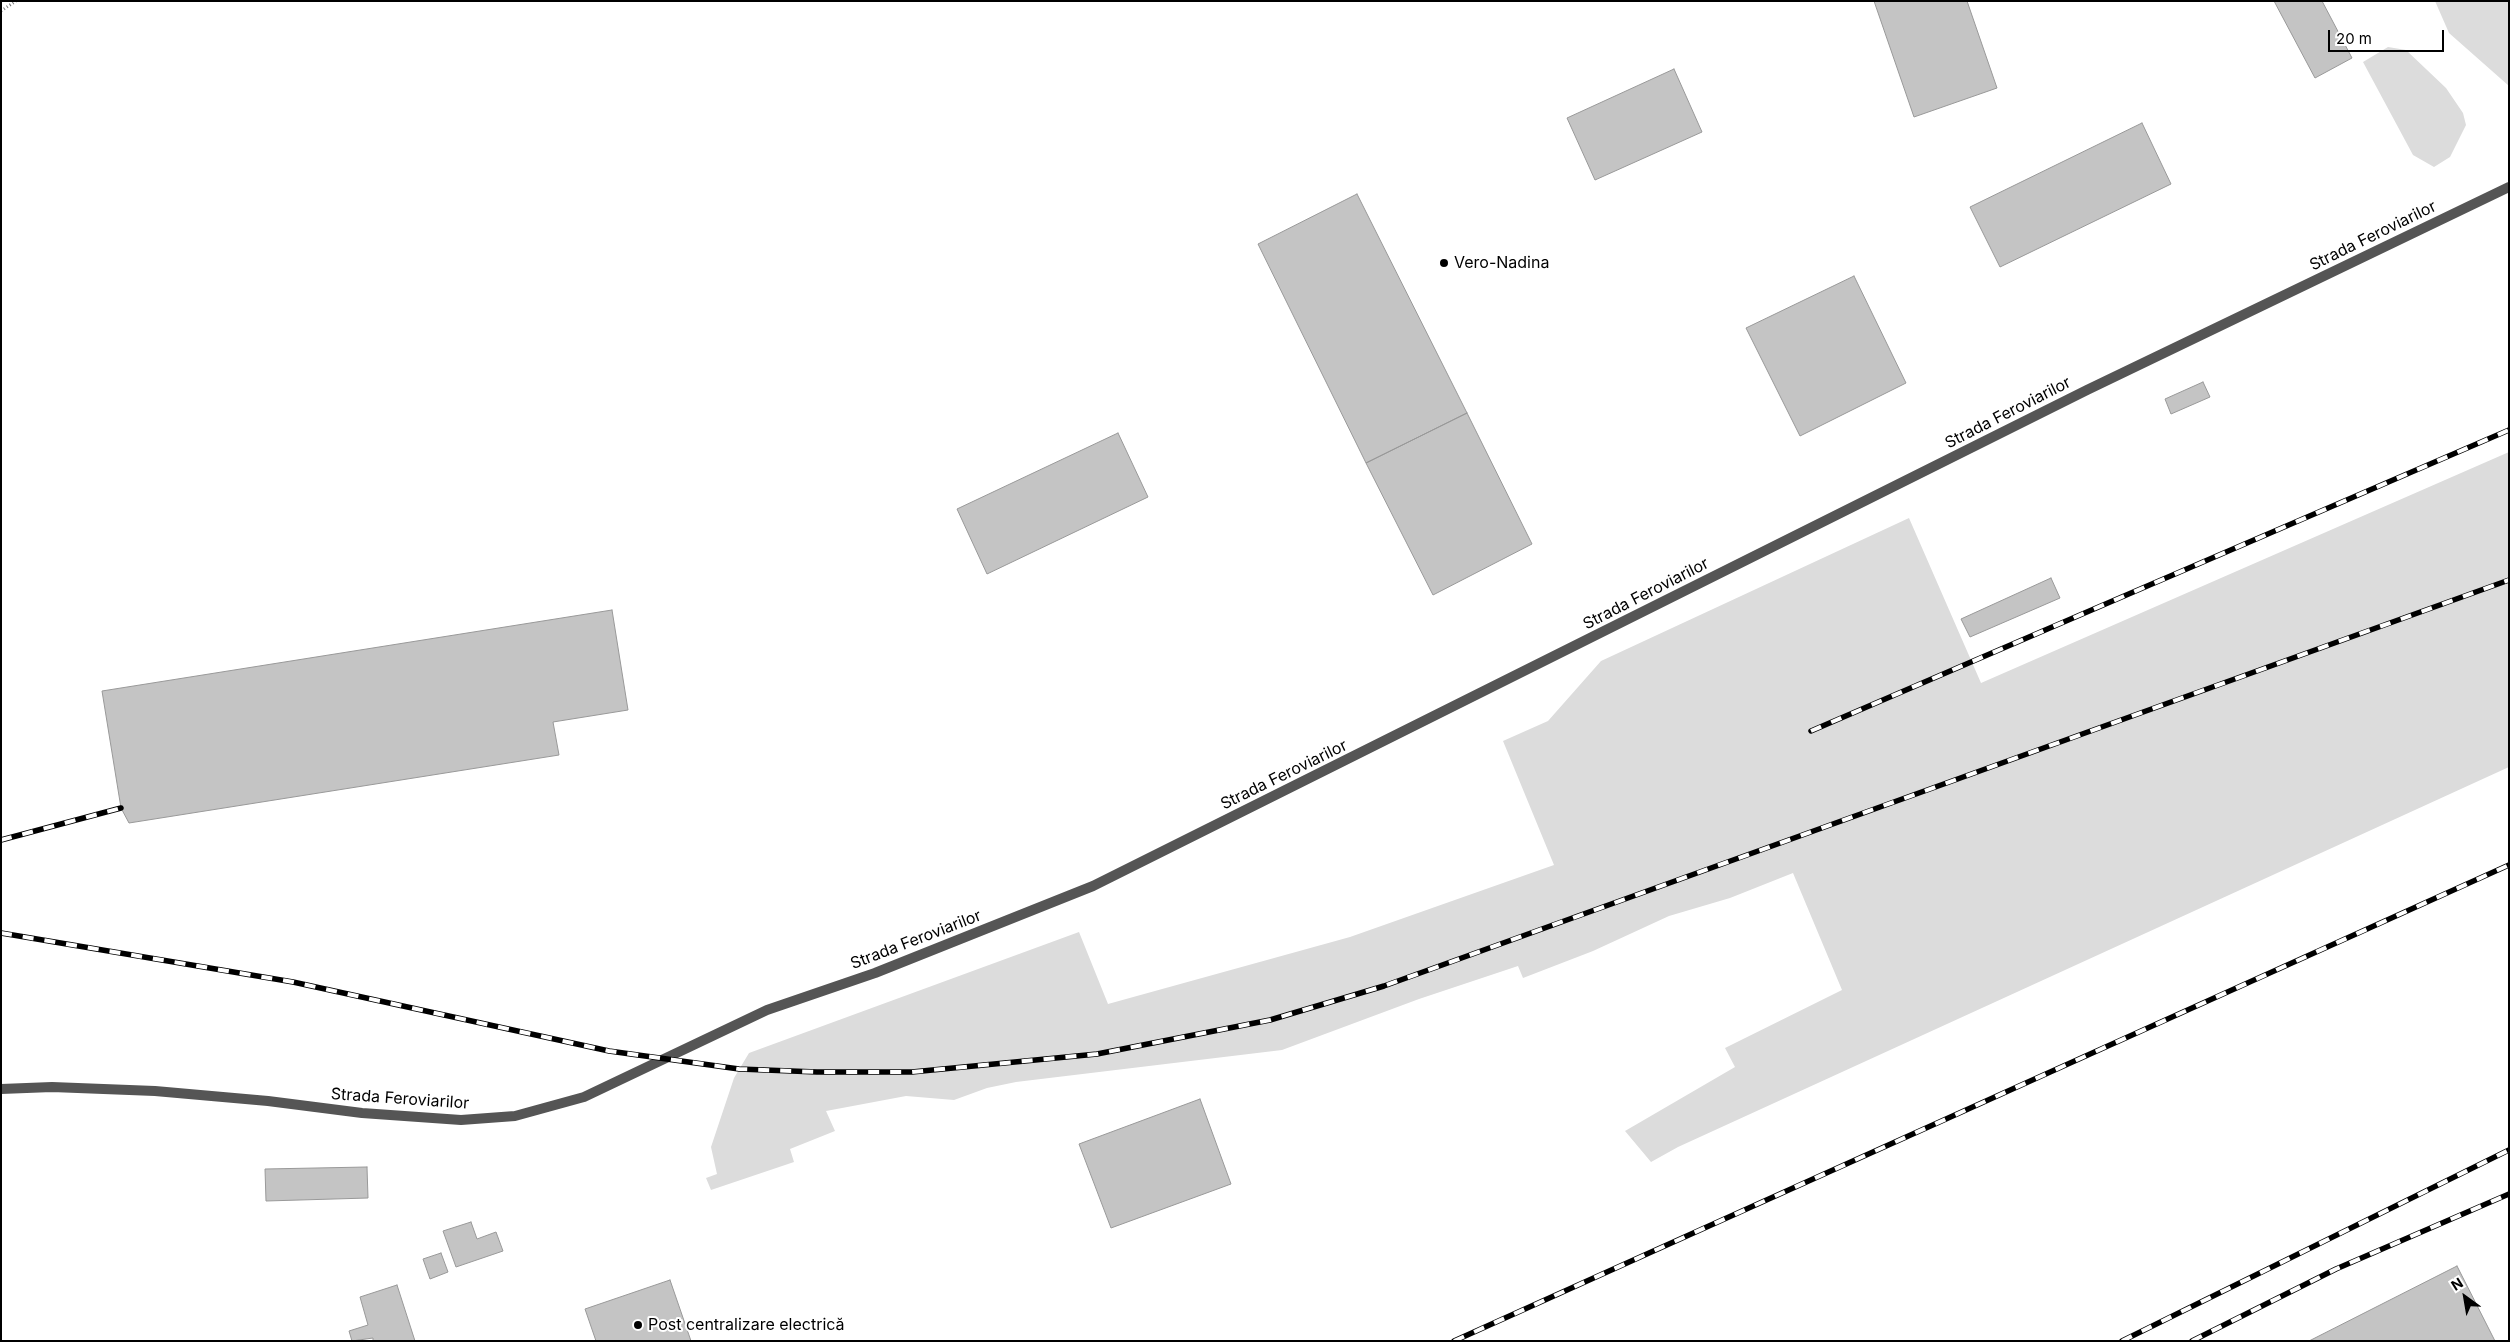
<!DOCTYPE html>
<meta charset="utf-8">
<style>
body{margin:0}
#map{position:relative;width:2510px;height:1342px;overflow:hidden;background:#fff;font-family:Inter,sans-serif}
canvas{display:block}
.frame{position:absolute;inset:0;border:2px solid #000;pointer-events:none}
.north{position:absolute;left:2440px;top:1272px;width:50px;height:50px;-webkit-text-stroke:4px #fff;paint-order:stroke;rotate:328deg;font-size:14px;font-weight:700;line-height:20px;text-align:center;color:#000}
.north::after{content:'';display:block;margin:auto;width:18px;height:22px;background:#000;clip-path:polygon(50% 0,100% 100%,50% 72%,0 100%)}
.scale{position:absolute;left:2328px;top:30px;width:116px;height:22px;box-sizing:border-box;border:2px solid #000;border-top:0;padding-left:6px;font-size:15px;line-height:18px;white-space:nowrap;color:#000;-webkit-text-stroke:4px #fff;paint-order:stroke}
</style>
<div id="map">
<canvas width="2510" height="1342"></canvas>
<div class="frame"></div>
<div class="north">N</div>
<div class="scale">20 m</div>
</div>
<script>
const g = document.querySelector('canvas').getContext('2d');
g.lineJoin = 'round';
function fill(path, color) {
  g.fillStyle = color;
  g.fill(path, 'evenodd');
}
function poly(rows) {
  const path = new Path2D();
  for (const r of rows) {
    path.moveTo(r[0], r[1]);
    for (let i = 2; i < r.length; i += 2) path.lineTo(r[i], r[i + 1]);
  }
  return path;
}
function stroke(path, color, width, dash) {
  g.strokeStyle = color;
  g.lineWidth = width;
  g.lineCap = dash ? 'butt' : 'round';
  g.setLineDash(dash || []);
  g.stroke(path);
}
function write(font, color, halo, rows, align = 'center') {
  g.font = font + ' Inter,sans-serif';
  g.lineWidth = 4;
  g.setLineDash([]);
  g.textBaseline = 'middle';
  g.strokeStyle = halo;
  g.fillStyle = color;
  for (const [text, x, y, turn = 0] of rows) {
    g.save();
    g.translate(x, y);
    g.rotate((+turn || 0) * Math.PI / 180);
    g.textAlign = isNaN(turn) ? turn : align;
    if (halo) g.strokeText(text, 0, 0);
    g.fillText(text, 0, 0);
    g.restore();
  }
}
const green = poly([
 [2435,1,2509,1,2509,86,2449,33],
 [2388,47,2406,50,2446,88,2463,113,2466,125,2450,157,2434,167,2413,155,2363,62],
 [2509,452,2509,767,1678,1147,1651,1162,1625,1131,1735,1067,1725,1048,1842,990,1793,873,1730,898,1669,916,1593,951,1523,978,1518,966,1419,999,1282,1050,1016,1082,987,1088,954,1100,906,1096,826,1111,835,1131,790,1149,794,1162,711,1190,706,1178,717,1174,711,1147,734,1078,749,1053,1079,932,1108,1004,1350,937,1554,865,1503,741,1548,721,1601,661,1909,518,1981,683]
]);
const building = poly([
 [1874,1,1967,1,1997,88,1914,117,1874,1],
 [2274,1,2322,1,2352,58,2315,78,2274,1],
 [1674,69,1702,132,1595,180,1567,118,1674,69],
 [2142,123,2171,184,2000,267,1970,207,2142,123],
 [1357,194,1467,413,1366,463,1258,244,1357,194],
 [1854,276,1906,383,1800,436,1746,328,1854,276],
 [2203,382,2210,397,2171,414,2165,399,2203,382],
 [1467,413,1532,544,1433,595,1366,463,1467,413],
 [1118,433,1148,497,987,574,957,509,1118,433],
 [2051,578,2060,598,1970,637,1961,619,2051,578],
 [612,610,628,710,553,722,559,755,129,823,121,808,102,691,612,610],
 [1200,1099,1231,1184,1111,1228,1079,1144,1200,1099],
 [367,1167,368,1198,266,1201,265,1169,367,1167],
 [471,1222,477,1239,496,1232,503,1251,456,1267,443,1231,471,1222],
 [441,1253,448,1272,430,1279,423,1259,441,1253],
 [2457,1266,2495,1341,2309,1341,2457,1266],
 [670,1280,691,1341,596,1341,585,1309,670,1280],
 [397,1285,415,1341,373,1341,373,1338,352,1341,349,1331,368,1325,360,1297,397,1285]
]);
const path = poly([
 [1,11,16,1]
]);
const street = poly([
 [1,1089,52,1087,155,1091,268,1101,362,1113,461,1120,515,1116,584,1097,767,1010,875,973,1093,886,2087,390,2509,187]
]);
const rail = poly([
 [1811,731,2509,430],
 [1,840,121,808],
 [1,933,293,982,609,1051,739,1069,817,1072,912,1072,1097,1054,1270,1020,1384,986,2509,580],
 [1454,1341,2509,865],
 [2122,1341,2509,1150],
 [2192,1341,2336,1269,2509,1194]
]);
const markers = [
 [1444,263,5,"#000"],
 [638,1325,5,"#000"]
];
const streetNames = [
 ["Strada Feroviarilor",2373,236,-26],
 ["Strada Feroviarilor",2008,413,-27],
 ["Strada Feroviarilor",1646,594,-27],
 ["Strada Feroviarilor",1284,775,-26],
 ["Strada Feroviarilor",916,940,-21],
 ["Strada Feroviarilor",400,1099,4]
];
const poiNames = [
 ["Vero-Nadina",1454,263],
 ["Post centralizare electrică",648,1325]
];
fill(green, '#dcdcdc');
fill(building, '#c4c4c4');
stroke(building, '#999', 1);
stroke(path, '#777', 3, [1, 2.5]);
stroke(street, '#555', 10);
stroke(rail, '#000', 5.5);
stroke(rail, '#fff', 4, [11]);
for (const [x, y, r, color] of markers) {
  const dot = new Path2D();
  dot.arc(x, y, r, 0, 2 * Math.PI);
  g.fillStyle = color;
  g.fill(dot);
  stroke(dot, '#fff', 2);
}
write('16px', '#000', '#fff', streetNames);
write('16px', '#000', '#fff', poiNames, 'left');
</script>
